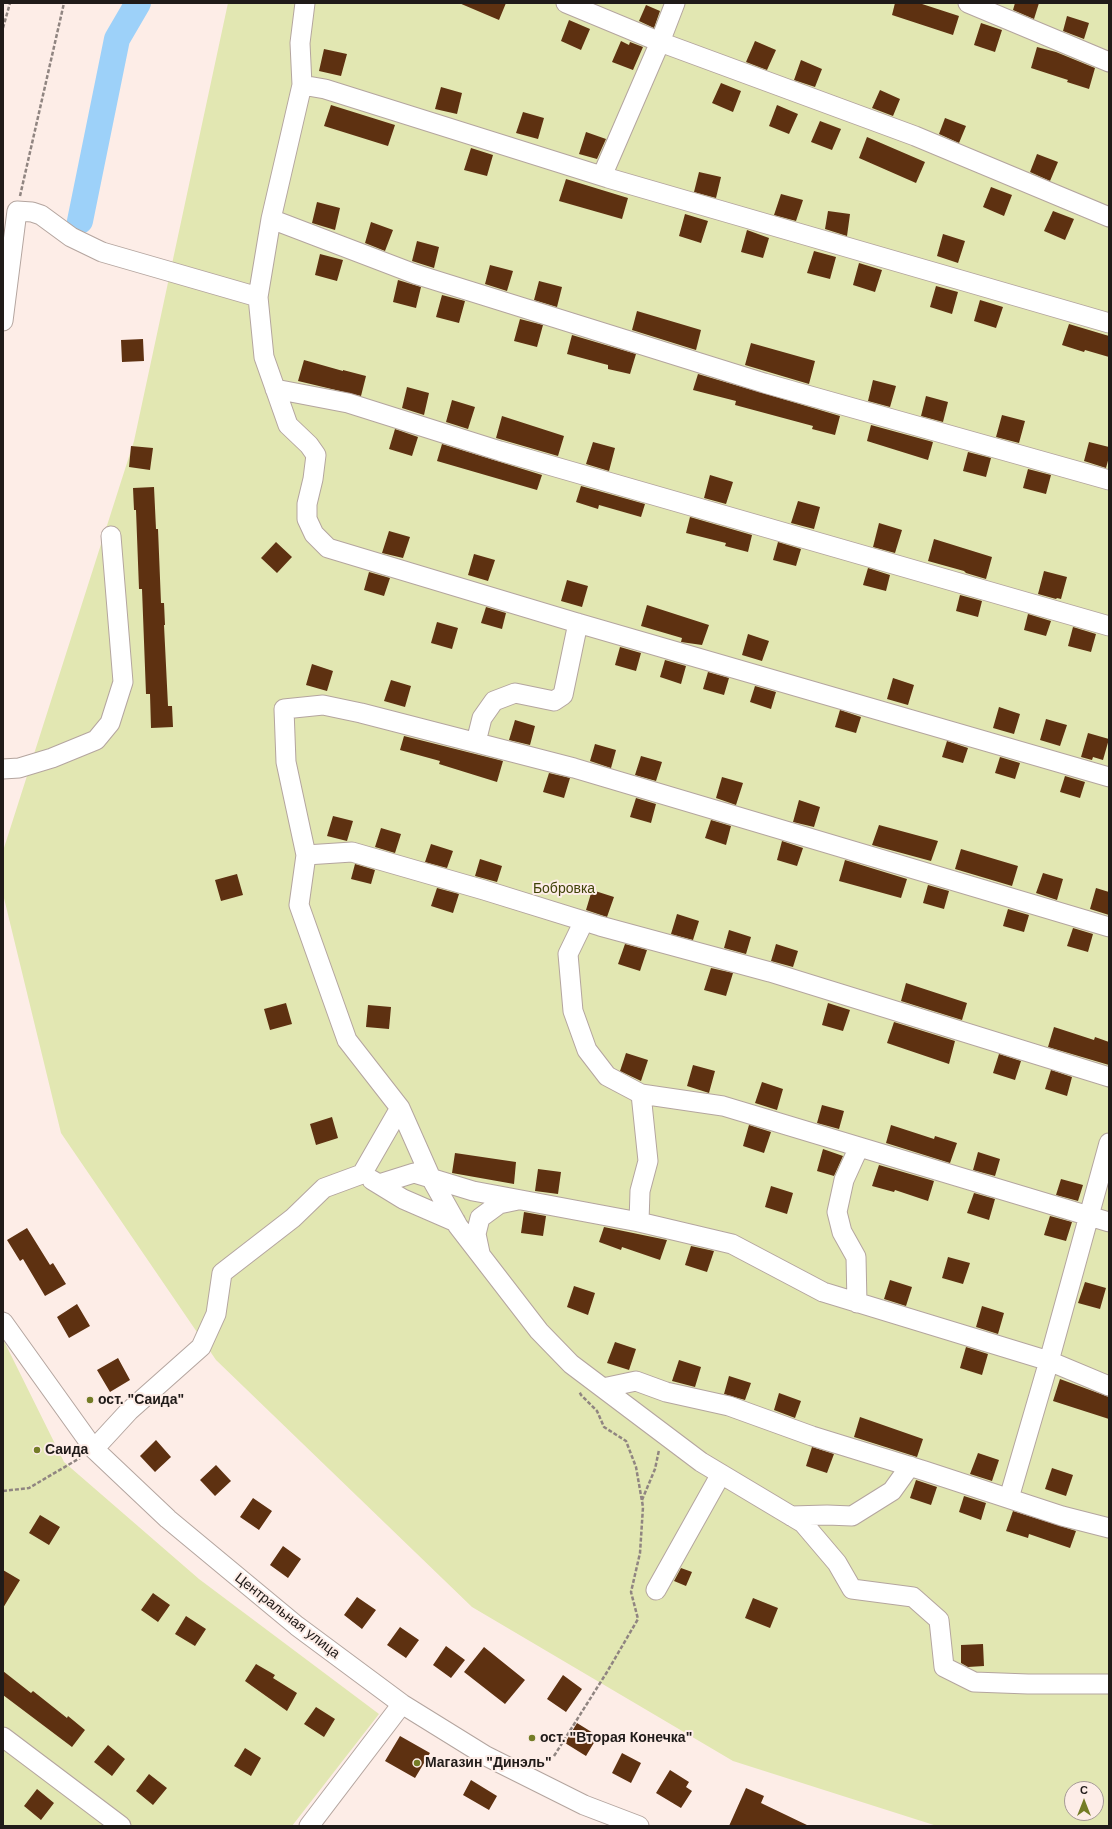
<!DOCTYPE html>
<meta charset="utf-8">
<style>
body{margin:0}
#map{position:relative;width:1112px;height:1829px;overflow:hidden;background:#fdede7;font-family:Arial,sans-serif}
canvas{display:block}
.frame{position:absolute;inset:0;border:4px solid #201b19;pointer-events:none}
.north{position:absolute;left:1064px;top:1781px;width:40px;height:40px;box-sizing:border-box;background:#fdede7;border:1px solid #a59995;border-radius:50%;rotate:0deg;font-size:11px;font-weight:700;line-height:16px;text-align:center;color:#201b19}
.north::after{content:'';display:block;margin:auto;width:14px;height:18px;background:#747c26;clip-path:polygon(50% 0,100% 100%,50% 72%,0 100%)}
</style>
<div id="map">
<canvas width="1112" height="1829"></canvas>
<div class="frame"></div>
<div class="north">С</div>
</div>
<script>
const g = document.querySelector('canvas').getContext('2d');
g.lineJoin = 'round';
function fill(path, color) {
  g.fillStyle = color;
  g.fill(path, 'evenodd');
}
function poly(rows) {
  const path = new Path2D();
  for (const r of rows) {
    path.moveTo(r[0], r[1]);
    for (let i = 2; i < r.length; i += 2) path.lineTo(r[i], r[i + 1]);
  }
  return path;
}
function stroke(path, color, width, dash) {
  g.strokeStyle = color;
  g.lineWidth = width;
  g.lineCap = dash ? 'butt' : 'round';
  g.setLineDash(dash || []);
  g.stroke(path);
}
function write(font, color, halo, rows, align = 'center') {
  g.font = font + ' Arial,sans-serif';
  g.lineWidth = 4;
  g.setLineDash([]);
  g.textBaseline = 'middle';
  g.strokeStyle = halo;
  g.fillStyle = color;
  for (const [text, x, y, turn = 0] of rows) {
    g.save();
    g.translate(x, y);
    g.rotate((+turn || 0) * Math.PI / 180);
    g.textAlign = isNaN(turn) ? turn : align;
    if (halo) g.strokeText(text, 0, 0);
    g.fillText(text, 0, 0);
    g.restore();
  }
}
const green = poly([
 [228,3,1109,3,1109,1826,937,1826,733,1761,472,1607,216,1360,61,1133,3,894,3,851,134,441],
 [1072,1789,1096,1789,1096,1813,1072,1813],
 [3,1339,64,1462,199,1579,379,1714,292,1826,3,1826]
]);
const river = poly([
 [80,221,117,39,138,3]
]);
const building = poly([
 [459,3,506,3,499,20],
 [895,3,919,3,959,16,953,35,892,15],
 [1015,3,1039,3,1034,19,1013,10],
 [646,5,660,11,654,28,639,21],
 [1067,16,1089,23,1084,39,1063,31],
 [569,20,590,29,581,50,561,41],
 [981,23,1002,30,995,52,974,45],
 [621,41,629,45,630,42,643,47,633,70,612,62],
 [755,41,776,50,767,70,746,62],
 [1037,47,1056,52,1095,68,1089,89,1067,82,1068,80,1031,68],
 [324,49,347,54,341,76,319,71],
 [801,60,822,69,815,87,794,80],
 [721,83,741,91,733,112,712,103],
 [441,87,462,93,457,114,435,109],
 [880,90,900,99,893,116,872,108],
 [331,105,395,125,388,146,324,126],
 [777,105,798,114,789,134,769,126],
 [523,112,544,118,538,139,516,133],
 [945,118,966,126,959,143,939,134],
 [820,121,841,129,832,150,811,142],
 [586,132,606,139,597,159,579,154],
 [867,137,925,162,916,183,859,158],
 [471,148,493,155,487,176,464,170],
 [1037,154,1058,162,1050,181,1030,172],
 [699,172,721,177,716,198,694,192],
 [566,179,628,198,622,219,559,201],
 [991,187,1012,195,1004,216,983,207],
 [781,194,803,200,796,221,774,215],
 [317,202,340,208,335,230,312,223],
 [828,211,850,214,847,236,825,229],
 [1053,211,1074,219,1065,240,1044,231],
 [685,214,708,221,701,243,679,236],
 [371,222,393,230,385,251,365,243],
 [747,230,769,238,763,258,741,252],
 [943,234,965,241,958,263,937,256],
 [417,241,439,247,434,268,412,261],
 [814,251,836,257,830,279,807,273],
 [320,254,343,260,337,281,315,275],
 [859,263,882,270,875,292,853,285],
 [490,265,513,271,507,291,485,284],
 [398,280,421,287,416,308,393,302],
 [539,281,562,287,557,307,534,300],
 [936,286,958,292,952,314,930,307],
 [442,295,465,301,459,323,436,317],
 [980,300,1003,307,996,328,974,321],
 [637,311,701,330,696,350,632,330],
 [520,319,543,325,537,347,514,341],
 [1069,324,1109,336,1109,357,1085,350,1084,352,1062,345],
 [572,335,636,354,630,374,608,369,608,365,567,354],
 [143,339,144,361,122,362,121,340],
 [751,343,815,361,809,384,745,365],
 [304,360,343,371,343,370,366,376,361,396,298,381],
 [698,374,840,416,835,435,812,429,813,426,735,405,736,401,693,390],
 [873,380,896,386,890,407,868,401],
 [407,387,429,393,424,415,402,408],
 [926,396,948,402,943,422,921,416],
 [452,400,475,407,468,429,446,422],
 [1002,415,1025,421,1019,443,996,437],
 [502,416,564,436,558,456,496,438],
 [871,425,933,442,928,460,867,441],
 [395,429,418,437,412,456,389,449],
 [593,442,615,448,609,471,586,464],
 [1089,442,1109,447,1109,457,1106,468,1084,461],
 [442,444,542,475,537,490,437,461],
 [131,446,153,448,150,470,129,467],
 [968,452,991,458,986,477,963,471],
 [1028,469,1051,475,1046,494,1023,488],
 [710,475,733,482,726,504,704,498],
 [581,486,645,504,641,517,599,505,598,509,576,502],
 [154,487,156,529,158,529,161,603,164,603,165,625,164,625,168,706,172,706,173,727,151,728,150,694,146,694,142,589,139,589,136,510,134,510,133,488],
 [798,501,820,507,814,529,791,523],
 [690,517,752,535,748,552,725,546,726,543,686,533],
 [879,523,902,530,895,553,873,547],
 [389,531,410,537,403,558,382,553],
 [934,539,992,557,986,579,966,573,964,571,928,561],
 [276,542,292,557,277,573,261,558],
 [778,542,801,549,796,566,773,560],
 [474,554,495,560,488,581,468,575],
 [868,568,890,575,886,591,863,585],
 [1044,571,1067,577,1061,599,1057,598,1056,599,1038,594],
 [369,572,390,578,384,596,364,590],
 [567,580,588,586,582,607,561,601],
 [960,595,982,601,978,617,956,611],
 [647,605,709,625,702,645,681,642,682,638,641,626],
 [486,607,506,613,502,629,481,623],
 [1028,614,1051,621,1046,636,1024,630],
 [437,622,458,628,452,649,431,643],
 [1073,627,1096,634,1091,652,1068,646],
 [748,634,769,641,762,661,742,655],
 [620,647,641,653,636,671,615,665],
 [665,660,686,666,681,684,660,677],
 [312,664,333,671,327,691,306,685],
 [708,672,729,678,724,695,703,689],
 [893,678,914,685,908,705,887,699],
 [391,680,411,686,405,707,384,701],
 [755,686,776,692,771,709,750,702],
 [999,707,1020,714,1014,734,993,728],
 [840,710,861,717,856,733,835,727],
 [1046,719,1067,725,1060,746,1040,740],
 [515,720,535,726,530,745,509,740],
 [1088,733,1109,739,1103,760,1093,757,1092,760,1081,757],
 [404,736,503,761,497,782,439,764,440,761,400,750],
 [947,741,968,748,963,763,942,757],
 [595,744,616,750,611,768,590,761],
 [641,756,662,762,656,781,635,775],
 [1000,757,1020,763,1015,779,995,773],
 [549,773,570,778,564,798,543,792],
 [1065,776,1085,782,1080,798,1060,792],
 [722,777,743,783,736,805,716,798],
 [636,798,656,804,651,823,630,817],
 [799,800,820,807,814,827,793,822],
 [333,816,353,821,347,841,327,836],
 [711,820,731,826,726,845,705,838],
 [879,825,938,841,931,861,872,845],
 [381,828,401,834,395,853,375,847],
 [782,841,803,848,797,866,777,860],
 [431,844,453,851,447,868,425,862],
 [961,849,1018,866,1012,886,955,869],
 [480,859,502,866,497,882,475,876],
 [845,860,907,879,901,898,839,881],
 [355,864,375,870,371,884,351,879],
 [1043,873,1063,879,1057,900,1036,893],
 [237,874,243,895,221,901,215,880],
 [928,885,949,891,944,909,923,903],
 [437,888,459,894,453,913,431,906],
 [1096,888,1109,892,1109,915,1090,909],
 [592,890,614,897,607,917,586,910],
 [1008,909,1029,915,1024,932,1003,926],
 [677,914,699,921,693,940,671,934],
 [1073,928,1093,934,1088,952,1067,946],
 [729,930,751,937,746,954,724,948],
 [625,944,647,950,640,971,618,964],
 [776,944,798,951,793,967,771,961],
 [711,968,733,973,726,996,704,990],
 [906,983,967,1003,962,1020,901,1001],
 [286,1003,292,1024,270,1030,264,1009],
 [828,1003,850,1010,843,1031,822,1025],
 [368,1005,391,1007,389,1029,366,1027],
 [894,1022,955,1041,949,1064,887,1043],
 [1054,1027,1094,1040,1095,1037,1109,1042,1109,1065,1048,1047],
 [626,1053,648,1060,641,1081,620,1071],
 [999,1054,1021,1061,1015,1080,993,1073],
 [693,1065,715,1071,709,1093,687,1086],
 [1051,1070,1072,1077,1067,1096,1045,1089],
 [762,1082,783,1089,777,1110,755,1103],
 [822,1105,844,1111,839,1129,817,1123],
 [332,1117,338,1138,316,1145,310,1124],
 [749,1125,771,1132,764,1153,743,1146],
 [891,1125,934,1139,935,1136,957,1143,950,1163,886,1143],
 [823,1149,843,1156,834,1176,817,1171],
 [978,1152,1000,1159,995,1176,973,1170],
 [455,1153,516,1162,514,1184,452,1173],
 [879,1165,934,1181,928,1201,895,1190,894,1192,872,1186],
 [538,1169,561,1172,558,1194,535,1191],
 [1061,1179,1083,1185,1078,1201,1056,1195],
 [771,1186,793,1193,787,1214,765,1207],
 [974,1193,995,1199,989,1220,967,1213],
 [524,1212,546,1216,543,1236,521,1233],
 [1050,1216,1072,1222,1066,1241,1044,1235],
 [604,1227,667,1240,660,1260,622,1247,621,1250,599,1242],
 [27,1228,50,1265,53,1263,66,1284,45,1296,23,1259,20,1261,7,1240],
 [691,1246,714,1251,707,1272,685,1265],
 [948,1257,970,1263,963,1284,942,1278],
 [890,1280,912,1287,906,1306,884,1299],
 [1085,1282,1106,1288,1100,1309,1078,1303],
 [574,1286,595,1293,588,1315,567,1307],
 [77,1304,90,1326,69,1338,57,1317],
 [982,1306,1004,1313,998,1334,976,1327],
 [615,1342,636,1349,629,1370,607,1363],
 [966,1347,988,1354,982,1375,960,1368],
 [118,1358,130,1380,110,1392,97,1370],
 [679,1360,701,1367,695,1387,672,1381],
 [729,1376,751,1383,745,1400,724,1394],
 [1060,1379,1109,1397,1109,1419,1053,1401],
 [779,1393,801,1401,795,1418,774,1410],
 [860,1417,923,1439,917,1457,854,1437],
 [156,1440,171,1457,155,1472,140,1456],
 [812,1447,834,1454,827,1473,806,1466],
 [978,1453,999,1460,992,1481,970,1474],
 [216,1465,231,1481,215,1496,200,1480],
 [1052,1468,1073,1475,1066,1496,1045,1489],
 [916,1480,937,1487,931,1505,910,1498],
 [964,1496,986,1503,981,1520,959,1512],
 [253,1498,272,1511,259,1530,240,1517],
 [1013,1511,1076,1531,1070,1548,1029,1534,1028,1538,1006,1531],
 [40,1515,60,1527,49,1545,29,1533],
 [283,1546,301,1559,288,1578,270,1565],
 [681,1568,692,1572,686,1586,674,1581],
 [3,1570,20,1580,3,1608],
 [153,1593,170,1605,158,1622,141,1610],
 [357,1597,376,1610,362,1629,344,1615],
 [753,1598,778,1608,770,1628,745,1618],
 [186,1616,206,1629,195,1646,175,1634],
 [400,1627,419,1640,406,1658,387,1645],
 [983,1644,984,1666,968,1667,961,1663,961,1645],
 [446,1646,465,1660,451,1678,433,1665],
 [484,1647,525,1680,505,1704,464,1672],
 [256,1664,275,1675,273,1678,297,1693,287,1711,245,1681],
 [3,1671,31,1693,33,1691,67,1718,68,1716,85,1730,72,1747,3,1695],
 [563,1675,582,1689,566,1712,547,1699],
 [316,1707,335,1719,324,1737,304,1724],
 [577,1723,598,1736,586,1756,565,1743],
 [400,1736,430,1753,415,1778,385,1761],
 [108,1745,125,1759,112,1776,94,1762],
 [245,1748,261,1758,251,1776,234,1766],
 [622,1753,641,1763,631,1783,612,1773],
 [670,1770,689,1782,686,1787,692,1791,681,1808,656,1793],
 [149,1774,167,1788,153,1805,136,1791],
 [471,1780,497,1796,489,1810,463,1795],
 [746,1788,764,1796,761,1803,809,1826,729,1826],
 [37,1789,54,1803,41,1820,24,1806]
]);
const path = poly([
 [3,28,10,3],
 [20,196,64,3],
 [3,1491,29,1488,80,1458],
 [642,1500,655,1469,659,1450],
 [554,1756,607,1672,638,1619,631,1592,640,1553,643,1507,636,1467,626,1441,604,1427,597,1411,581,1395,579,1391]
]);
const minor = poly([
 [305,3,300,43,302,85,271,219,258,297,264,357,288,425,309,445,316,455,313,479,307,504,307,519,314,534,328,548,574,622,1109,777],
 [566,3,660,42,915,136,1109,217],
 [968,3,1109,62],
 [302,85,325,89,608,178,1109,323],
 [602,176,660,42,675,3],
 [271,219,415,274,764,383,1109,480],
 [3,321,17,211,32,212,41,215,71,237,102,252,258,297],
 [275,389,348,403,500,451,1109,626],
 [476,742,482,718,494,701,515,693,554,701,563,695,578,623],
 [3,769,19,768,52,758,96,740,110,723,123,682,111,536],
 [306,855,352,852,484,890,600,926,770,972,1109,1077],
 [584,921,568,954,573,1011,587,1050,607,1076,641,1094,648,1161,640,1191,639,1222],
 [1109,927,574,768,361,713,323,705,284,709,286,762,306,855,299,905,347,1040,400,1108,431,1178,458,1226,539,1331,571,1364,701,1462,803,1523,837,1563,852,1589,913,1597,939,1620,944,1667,974,1682,1028,1684,1109,1684],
 [641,1094,723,1106,1109,1222],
 [372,1180,403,1199,456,1222],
 [379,1184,414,1173,473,1191,639,1222,732,1244,823,1292,1049,1361,1109,1386],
 [480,1253,476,1234,480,1218,499,1204,518,1200],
 [857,1303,856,1257,842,1232,837,1212,844,1180,859,1147],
 [3,1322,94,1449,168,1519,297,1626,402,1704,486,1756,584,1805,639,1826],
 [603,1388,636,1381,666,1392,729,1406,812,1436,925,1471,1062,1516,1109,1528],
 [94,1449,129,1411,201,1347,216,1314,222,1273,293,1218,324,1188,362,1174,400,1108],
 [1009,1498,1049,1361,1109,1143],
 [791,1516,827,1515,852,1516,892,1491,910,1466],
 [656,1590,721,1474],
 [3,1737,121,1826],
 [309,1826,402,1704]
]);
const markers = [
 [90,1400,4,"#747c26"],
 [37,1450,4,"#747c26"],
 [532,1738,4,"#747c26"],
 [417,1763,4,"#747c26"]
];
const parkNames = [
 ["Бобровка",564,889]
];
const poiNames = [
 ["ост. \"Саида\"",98,1400],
 ["Саида",45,1450],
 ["ост. \"Вторая Конечка\"",540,1738],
 ["Магазин \"Динэль\"",425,1763]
];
const streetNames = [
 ["Центральная улица",287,1616,38]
];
fill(green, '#e2e7b2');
stroke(river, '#9dd1f9', 26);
fill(building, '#5e3111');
stroke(minor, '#b4a59f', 21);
stroke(path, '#908581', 2.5, [4, 2]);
stroke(minor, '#fff', 19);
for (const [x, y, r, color] of markers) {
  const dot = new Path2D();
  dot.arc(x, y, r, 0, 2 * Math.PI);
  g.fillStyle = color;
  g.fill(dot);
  stroke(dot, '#fdede7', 1.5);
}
write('14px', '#404308', '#fdede7', parkNames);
write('bold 14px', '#201b19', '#fdede7', poiNames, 'left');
write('14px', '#201b19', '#fdede7', streetNames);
</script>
